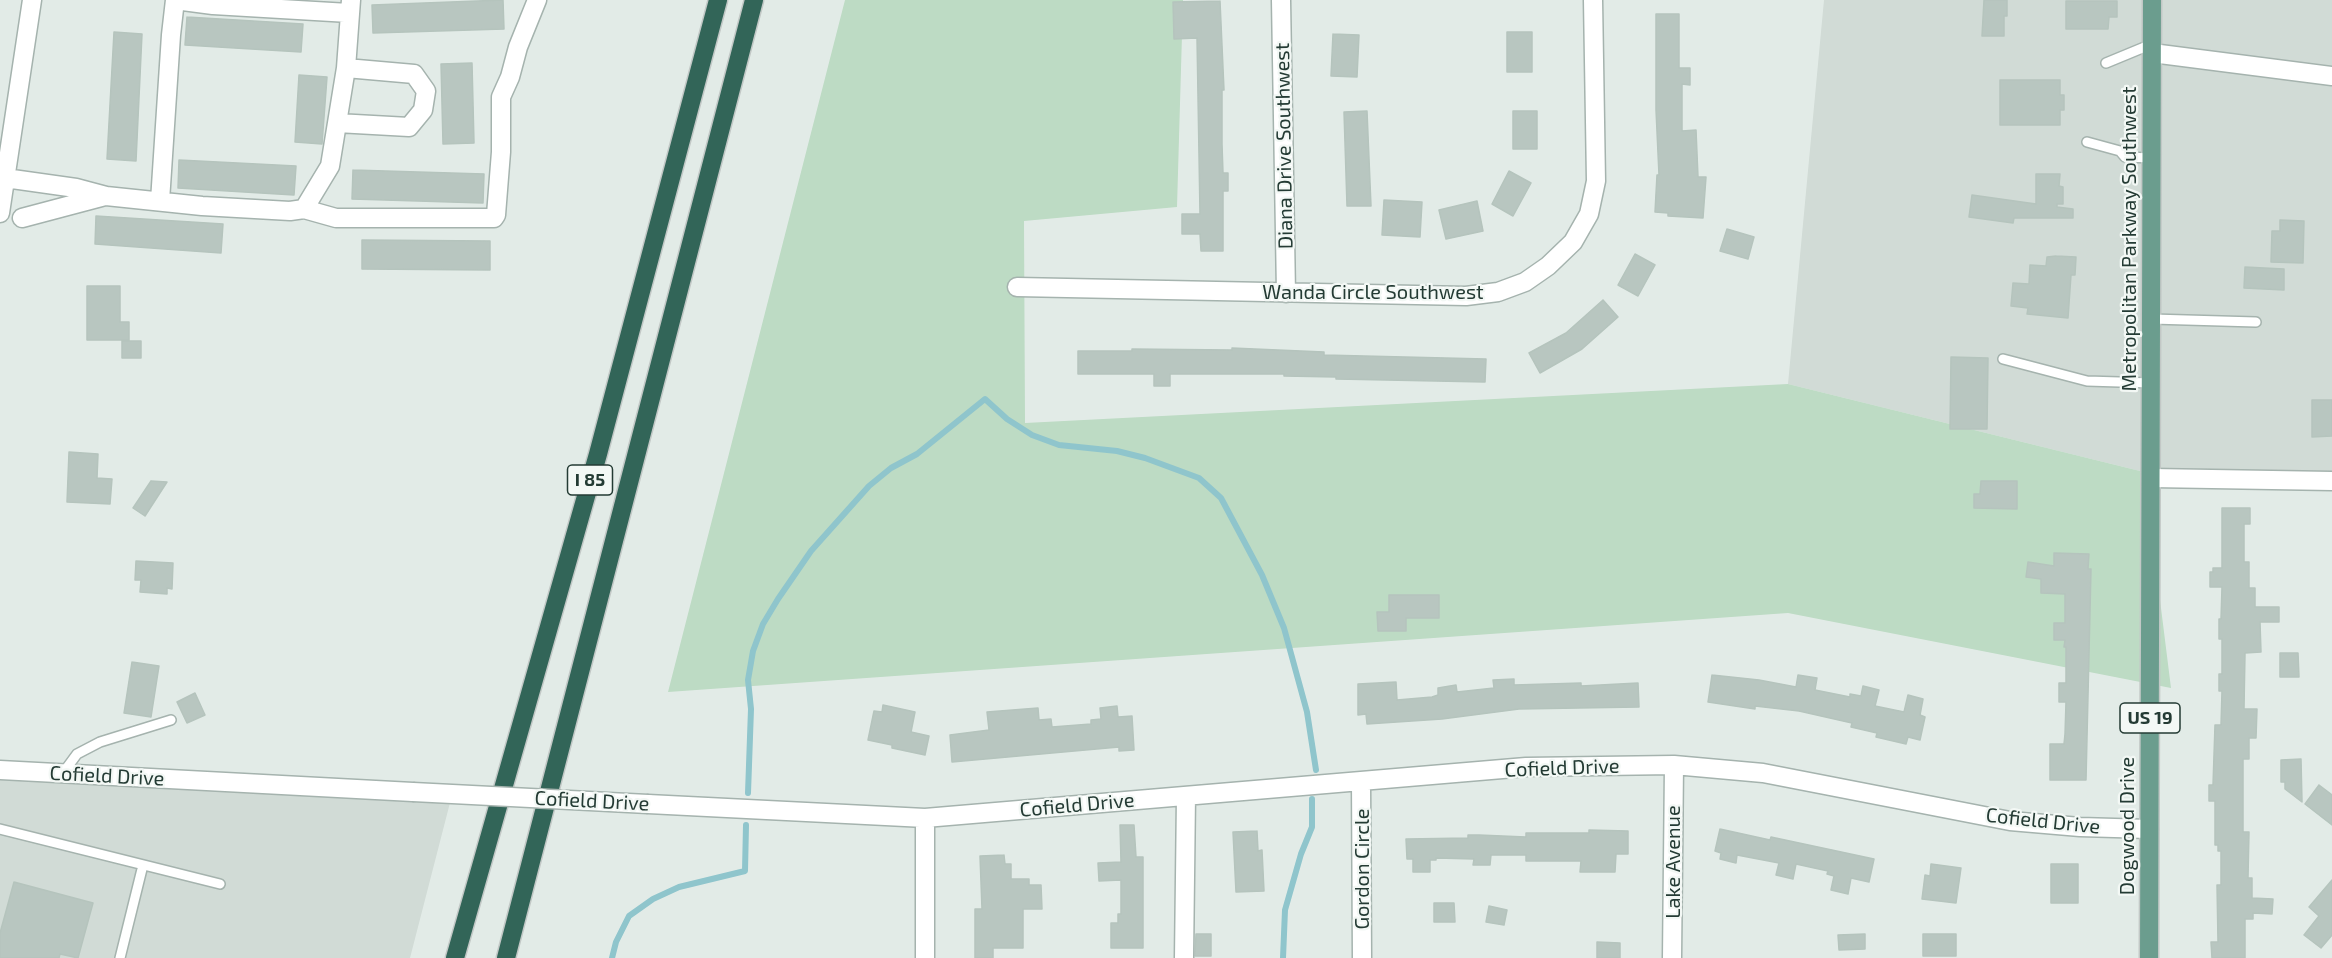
<!DOCTYPE html>
<style>
body{margin:0}
canvas{display:block;background:#e2ebe7}
</style>
<canvas width="2332" height="958"></canvas>
<script>
const g = document.querySelector('canvas').getContext('2d');
g.lineJoin = 'round';
function fill(path, color) {
  g.fillStyle = color;
  g.fill(path, 'evenodd');
}
function poly(rows) {
  const path = new Path2D();
  for (const r of rows) {
    path.moveTo(r[0], r[1]);
    for (let i = 2; i < r.length; i += 2) path.lineTo(r[i], r[i + 1]);
  }
  return path;
}
function stroke(path, color, width, dash) {
  g.strokeStyle = color;
  g.lineWidth = width;
  g.lineCap = dash ? 'butt' : 'round';
  g.setLineDash(dash || []);
  g.stroke(path);
}
function write(font, color, halo, rows, align = 'center') {
  g.font = font + ' "Exo 2",sans-serif';
  g.lineWidth = 4.5;
  g.setLineDash([]);
  g.textBaseline = 'middle';
  g.strokeStyle = halo;
  g.fillStyle = color;
  for (const [text, x, y, turn = 0] of rows) {
    g.save();
    g.translate(x, y);
    g.rotate((+turn || 0) * Math.PI / 180);
    g.textAlign = isNaN(turn) ? turn : align;
    if (halo) g.strokeText(text, 0, 0);
    g.fillText(text, 0, 0);
    g.restore();
  }
}
const built = poly([
 [1824,0,2332,0,2332,481,2144,472,1788,384],
 [0,770,452,795,410,958,0,958]
]);
const green = poly([
 [845,0,1183,0,1177,207,1024,221,1025,423,1788,384,2144,472,2171,688,1788,613,668,692]
]);
const stream = poly([
 [748,793,751,709,748,680,753,651,763,624,778,599,811,551,869,486,891,468,917,454,985,399,1007,419,1032,435,1059,445,1117,451,1145,458,1199,478,1221,498,1262,575,1284,628,1307,712,1316,770],
 [612,958,616,942,629,916,653,899,679,887,745,871,746,825],
 [1283,958,1285,910,1301,854,1312,827,1312,799]
]);
const building = poly([
 [503,0,504,29,373,33,372,5,503,0],
 [1984,0,2007,0,2007,16,2004,16,2004,36,1982,36,1984,0],
 [1220,1,1224,90,1222,90,1222,144,1223,173,1228,173,1228,191,1223,191,1223,251,1201,251,1200,234,1182,234,1182,214,1200,214,1197,38,1174,39,1173,2,1220,1],
 [2066,1,2117,1,2117,17,2109,17,2108,29,2066,29,2066,1],
 [1656,14,1679,14,1679,68,1690,68,1690,85,1682,84,1682,131,1696,130,1698,177,1706,177,1703,218,1668,216,1668,213,1655,212,1657,175,1659,175,1656,110,1656,14],
 [187,17,303,24,301,52,185,45,187,17],
 [114,32,142,34,136,161,107,159,114,32],
 [1507,32,1532,32,1532,72,1507,72,1507,32],
 [1333,34,1359,35,1357,77,1331,76,1333,34],
 [472,63,474,143,443,144,441,64,472,63],
 [299,75,327,77,322,144,295,142,299,75],
 [2000,80,2060,80,2060,95,2064,95,2064,110,2060,110,2060,125,2000,125,2000,80],
 [1367,111,1371,206,1347,206,1344,112,1367,111],
 [1513,111,1537,111,1537,149,1513,149,1513,111],
 [179,160,296,166,294,195,178,188,179,160],
 [353,170,484,174,483,203,352,199,353,170],
 [1509,171,1531,183,1513,216,1492,204,1509,171],
 [2036,174,2060,174,2059,186,2063,187,2063,204,2057,204,2057,207,2073,209,2073,218,2014,218,2013,223,1969,217,1972,195,2036,204,2036,174],
 [1384,200,1422,202,1420,237,1382,235,1384,200],
 [1477,201,1483,231,1446,239,1439,210,1477,201],
 [96,216,223,224,221,253,95,244,96,216],
 [2280,220,2304,221,2303,263,2271,262,2272,231,2280,231,2280,220],
 [1727,229,1754,237,1748,259,1720,251,1727,229],
 [362,240,490,241,490,270,362,269,362,240],
 [1635,254,1655,265,1638,296,1618,285,1635,254],
 [2056,256,2076,257,2075,275,2071,275,2068,318,2027,314,2028,308,2011,306,2013,283,2029,284,2030,265,2046,266,2047,257,2056,256],
 [2245,267,2284,269,2284,290,2244,288,2245,267],
 [87,286,120,286,120,322,129,322,129,340,87,340,87,286],
 [1603,300,1618,317,1582,349,1540,373,1529,353,1566,333,1603,300],
 [122,341,141,341,141,358,122,358,122,341],
 [1232,348,1324,352,1324,355,1486,359,1485,382,1336,379,1336,377,1284,376,1284,374,1170,374,1170,386,1154,386,1154,374,1078,374,1078,351,1132,351,1132,349,1232,350,1232,348],
 [1951,357,1988,358,1987,429,1950,429,1951,357],
 [2312,400,2332,400,2332,436,2312,437,2312,400],
 [69,452,98,454,97,478,112,479,110,504,67,502,69,452],
 [151,481,167,482,145,516,133,508,151,481],
 [1981,481,2017,481,2017,509,1974,508,1974,494,1980,494,1981,481],
 [2222,508,2250,508,2250,524,2244,524,2244,562,2249,562,2249,588,2255,588,2255,607,2279,607,2279,622,2260,622,2261,652,2245,653,2244,709,2257,709,2256,738,2249,738,2249,759,2243,759,2243,832,2249,832,2248,878,2252,878,2252,898,2273,899,2272,914,2253,913,2253,919,2245,919,2245,958,2212,958,2211,942,2218,942,2217,885,2221,885,2221,851,2218,851,2218,845,2215,845,2215,801,2209,801,2209,785,2213,785,2215,725,2221,725,2222,691,2219,691,2219,674,2222,674,2222,639,2219,639,2219,619,2221,619,2222,587,2210,587,2210,572,2213,572,2213,568,2222,568,2222,508],
 [2054,553,2089,554,2088,569,2091,569,2086,780,2050,780,2050,744,2064,744,2065,734,2066,702,2059,702,2059,683,2066,683,2066,647,2064,647,2065,640,2054,640,2054,623,2065,623,2065,594,2041,593,2041,579,2026,577,2028,562,2054,566,2054,553],
 [136,561,173,563,172,589,167,588,167,594,140,592,141,580,135,580,136,561],
 [1389,595,1439,595,1439,618,1406,618,1406,631,1378,631,1377,612,1389,612,1389,595],
 [2280,653,2298,653,2299,677,2280,677,2280,653],
 [132,662,159,666,151,717,124,713,132,662],
 [1712,675,1759,680,1796,687,1798,675,1817,678,1815,690,1850,697,1850,694,1861,696,1863,686,1879,690,1875,706,1904,712,1908,695,1923,699,1920,715,1925,717,1920,740,1908,737,1906,744,1876,737,1877,733,1851,727,1852,723,1799,711,1755,706,1755,709,1708,702,1712,675],
 [1514,679,1514,685,1581,683,1581,686,1638,683,1639,707,1519,709,1442,719,1367,724,1366,714,1358,715,1358,684,1396,682,1397,700,1432,697,1438,695,1438,688,1456,685,1457,692,1494,688,1493,680,1514,679],
 [195,693,205,715,187,723,177,702,195,693],
 [883,705,915,712,911,732,929,736,925,755,892,748,892,745,868,740,874,711,882,712,883,705],
 [1117,706,1118,717,1132,716,1134,750,1119,751,1119,747,952,762,950,735,989,730,987,712,1038,708,1039,720,1051,719,1052,727,1091,724,1091,720,1101,719,1100,708,1117,706],
 [2301,759,2302,802,2285,789,2285,782,2281,782,2281,760,2301,759],
 [2319,785,2332,795,2332,825,2305,804,2319,785],
 [1120,825,1134,825,1136,857,1143,857,1143,948,1111,948,1111,923,1118,923,1118,914,1121,914,1121,880,1099,881,1098,863,1121,862,1120,825],
 [1720,829,1770,840,1771,837,1874,859,1869,882,1851,878,1848,894,1831,890,1834,876,1827,874,1828,871,1796,864,1793,879,1776,875,1779,863,1737,855,1736,863,1720,859,1721,853,1715,851,1720,829],
 [1589,830,1628,831,1628,854,1616,854,1615,872,1580,872,1581,861,1526,861,1526,855,1491,855,1490,865,1473,865,1474,859,1436,858,1436,860,1430,860,1430,872,1413,872,1413,859,1407,859,1406,839,1468,838,1468,835,1479,835,1526,837,1526,833,1589,833,1589,830],
 [1257,831,1258,851,1262,850,1264,891,1236,892,1233,832,1257,831],
 [1004,855,1005,864,1011,864,1011,879,1029,879,1029,885,1041,885,1042,909,1023,909,1023,948,993,948,993,958,975,958,975,909,982,909,980,856,1004,855],
 [1931,864,1961,868,1956,903,1922,899,1925,875,1930,876,1931,864],
 [2051,864,2078,864,2078,903,2051,903,2051,864],
 [2332,880,2332,935,2321,948,2304,935,2319,916,2309,907,2332,880],
 [14,882,93,903,78,958,60,954,59,958,0,958,0,933,14,882],
 [1434,903,1454,903,1455,922,1434,922,1434,903],
 [1489,906,1507,910,1504,925,1486,922,1489,906],
 [1196,934,1211,934,1211,956,1195,956,1196,934],
 [1865,934,1865,949,1839,950,1838,935,1865,934],
 [1923,934,1956,934,1956,956,1923,956,1923,934],
 [1597,942,1620,943,1620,958,1597,958,1597,942]
]);
const service = poly([
 [2106,63,2152,44],
 [2087,142,2120,151,2125,157,2152,158],
 [2152,319,2256,322],
 [2003,359,2087,381,2152,383],
 [63,773,77,754,100,742,171,720],
 [0,829,220,884],
 [120,958,143,865]
]);
const minor = poly([
 [175,0,213,5,349,13],
 [1281,0,1286,293],
 [2152,53,2332,76],
 [337,123,409,127,423,110,426,91,414,74,346,68],
 [5,178,76,188,106,196,202,206,290,211,304,209,330,166,346,68,351,0],
 [160,201,171,35,175,0],
 [304,209,336,218,494,218,496,215,501,152,501,97,510,77,518,47,537,0],
 [0,213,32,0],
 [22,218,105,196],
 [1017,287,1466,296,1498,292,1525,282,1548,266,1573,242,1589,214,1596,181,1593,0],
 [0,770,413,792],
 [1361,781,1362,958],
 [648,804,925,818,1526,767,1674,765,1763,773,2010,821,2080,827,2149,829],
 [925,958,925,818],
 [1184,958,1186,796],
 [1672,958,1674,765]
]);
const tertiary = poly([
 [2152,478,2332,481]
]);
const primary = poly([
 [2149,958,2152,0]
]);
const motorway = poly([
 [455,958,598,454,718,0],
 [506,958,754,0]
]);
const minorBridge = poly([
 [413,792,648,804]
]);
const shields = [
 [590,480,45],
 [2150,718,60]
];
const shieldNames = [
 ["I 85",590,480],
 ["US 19",2150,718]
];
const streetNames = [
 ["Diana Drive Southwest",1284,146,-91],
 ["Metropolitan Parkway Southwest",2129,239,-90],
 ["Wanda Circle Southwest",1373,292],
 ["Cofield Drive",1562,768,-2],
 ["Cofield Drive",107,776,3],
 ["Cofield Drive",592,801,3],
 ["Cofield Drive",1077,805,-5],
 ["Cofield Drive",2043,821,6],
 ["Dogwood Drive",2127,826,-90],
 ["Lake Avenue",1673,862,-90],
 ["Gordon Circle",1362,869,-90]
];
fill(built, '#d1dbd6');
fill(green, '#bddbc4');
stroke(stream, '#8fc5cc', 6);
fill(building, '#b8c6c0');
stroke(building, '#b5c4bd', 1.5);
stroke(service, '#a5b3ae', 12);
stroke(minor, '#a5b3ae', 21);
stroke(tertiary, '#a5b3ae', 21);
stroke(primary, '#c2c8c6', 21);
stroke(motorway, '#c2c8c6', 21);
stroke(service, '#fff', 9);
stroke(minor, '#fff', 18);
stroke(tertiary, '#fff', 18);
stroke(primary, '#6b9d8e', 18);
stroke(motorway, '#326558', 18);
stroke(minorBridge, '#a5b3ae', 21, []);
stroke(minorBridge, '#fff', 18);
for (const [x, y, w] of shields) {
  const box = new Path2D();
  box.roundRect(x - w / 2, y - 15, w, 30, 4.5);
  g.fillStyle = '#f3f8f5';
  g.fill(box);
  stroke(box, '#243b34', 1.5);
}
write('bold 18px', '#243b34', null, shieldNames);
write('20px', '#243b34', '#f3f8f5', streetNames);
</script>
